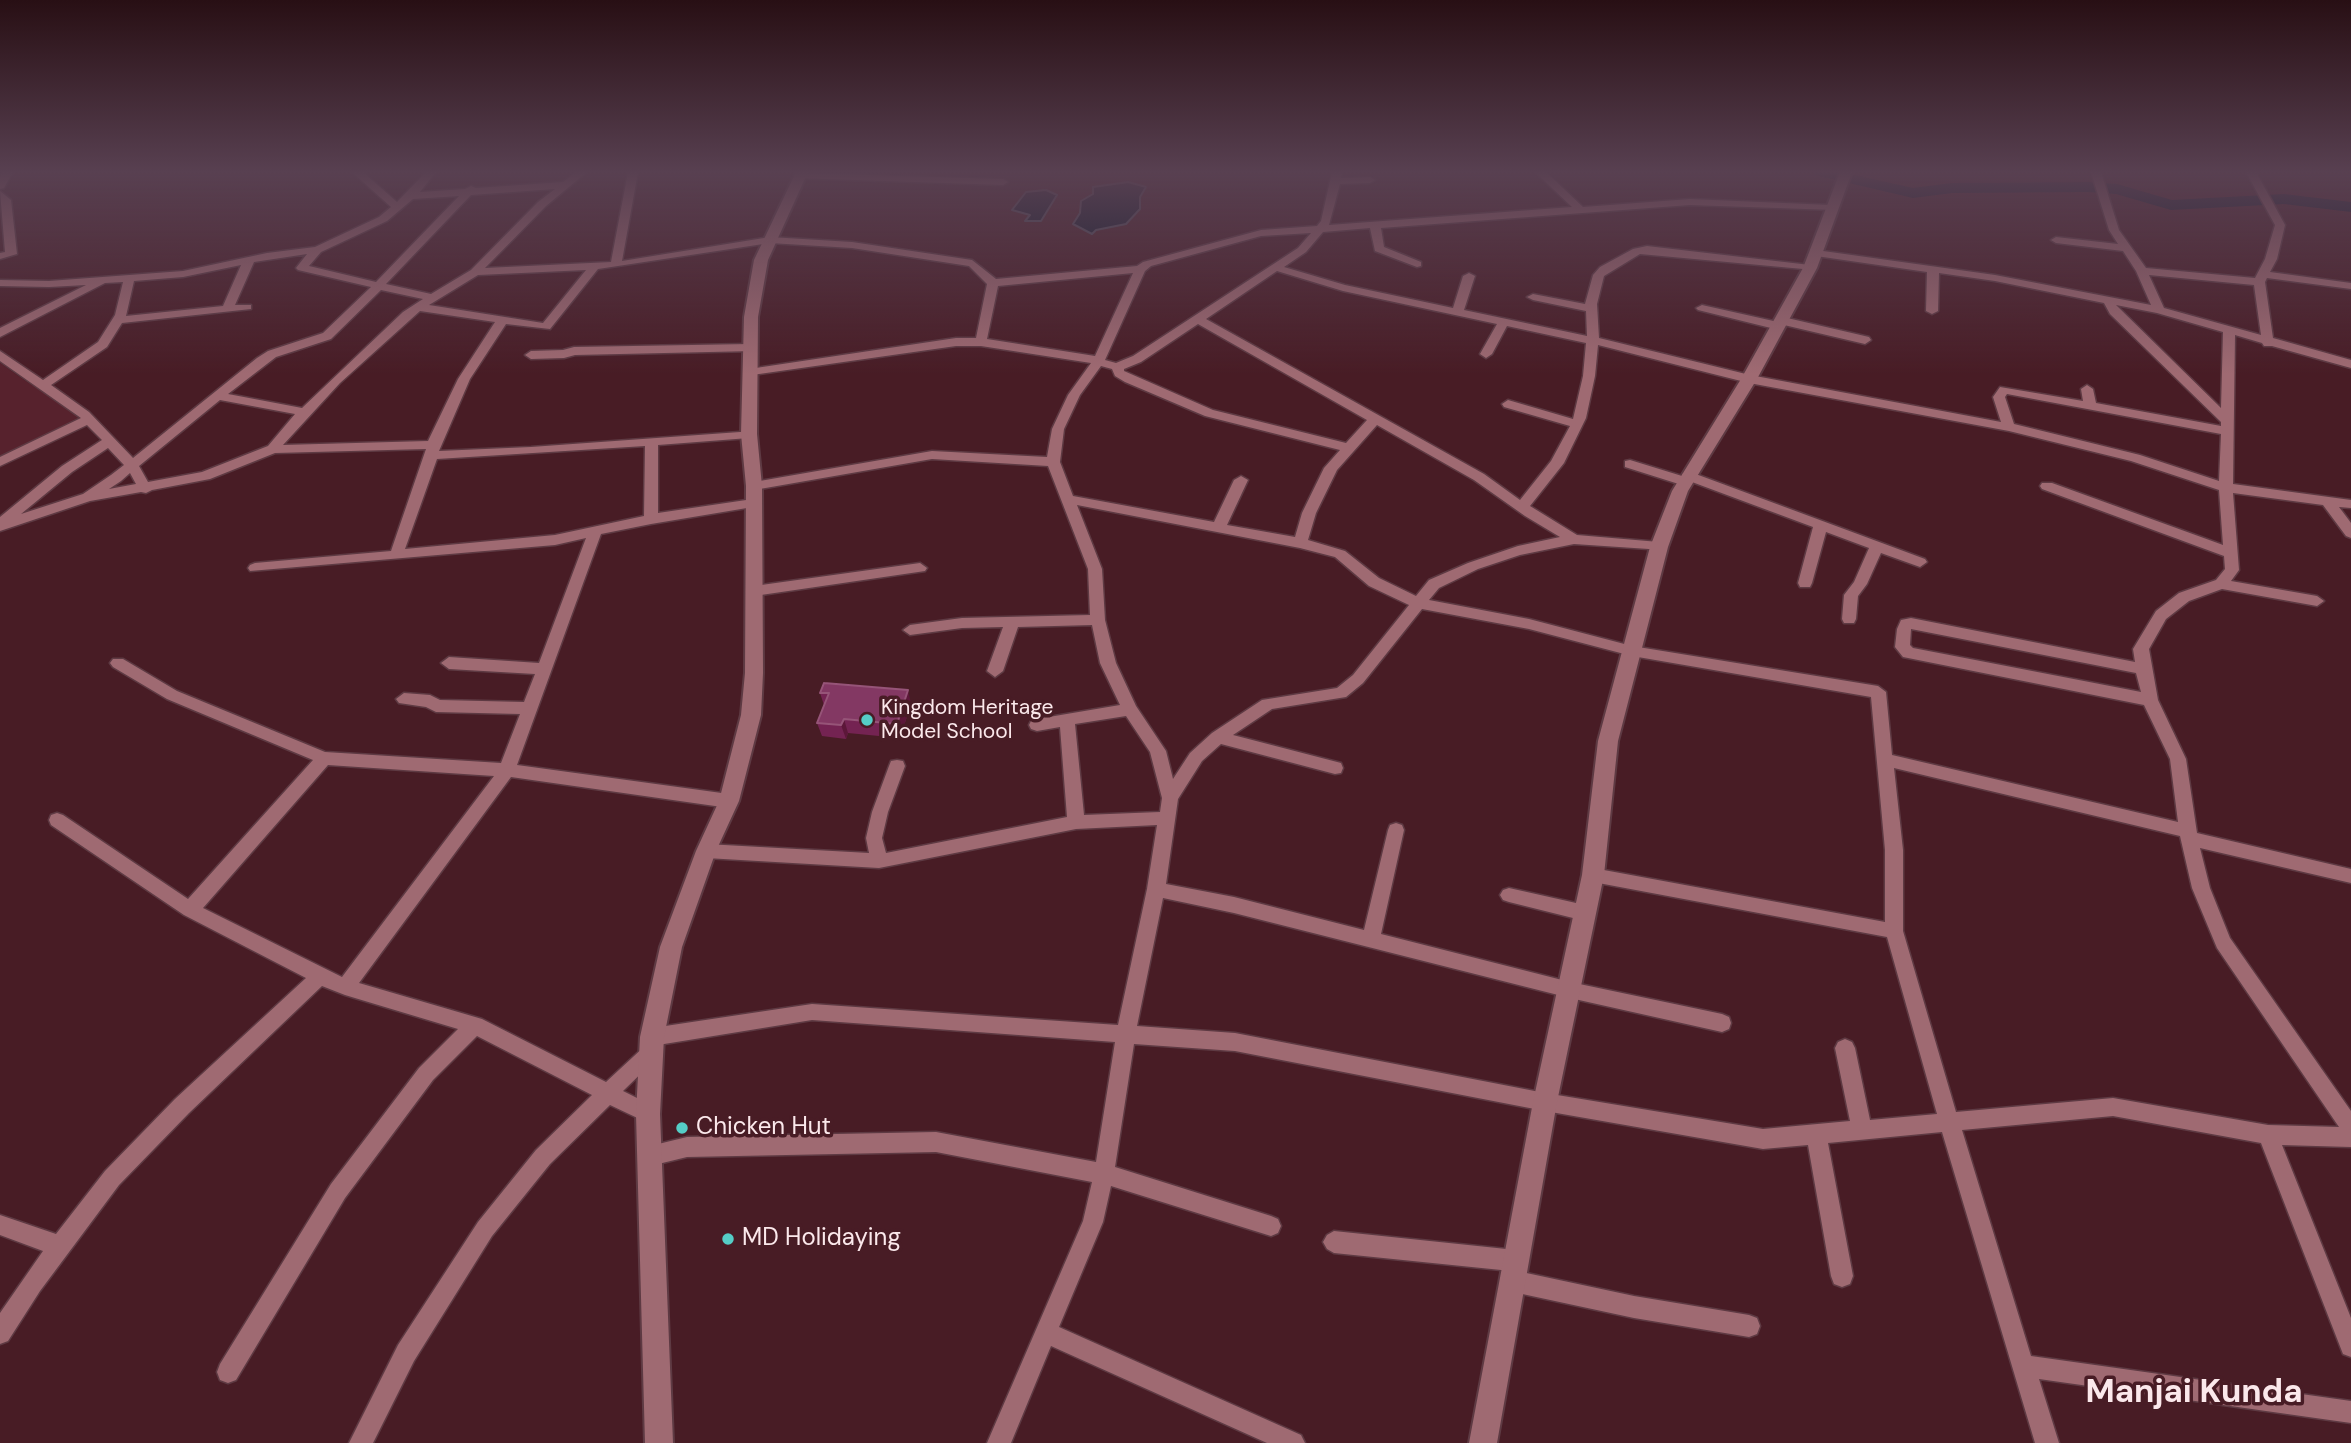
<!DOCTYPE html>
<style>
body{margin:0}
canvas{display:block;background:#481c25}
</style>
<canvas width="2351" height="1443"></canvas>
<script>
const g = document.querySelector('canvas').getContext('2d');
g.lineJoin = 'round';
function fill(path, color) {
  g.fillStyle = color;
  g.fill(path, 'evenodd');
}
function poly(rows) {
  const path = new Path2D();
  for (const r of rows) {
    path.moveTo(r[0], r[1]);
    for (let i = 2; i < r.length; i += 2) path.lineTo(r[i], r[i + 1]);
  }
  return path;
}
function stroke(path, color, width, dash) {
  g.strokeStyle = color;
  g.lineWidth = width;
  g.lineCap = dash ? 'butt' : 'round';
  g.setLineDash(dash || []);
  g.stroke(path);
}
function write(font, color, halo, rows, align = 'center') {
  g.font = font + ' "DM Sans",sans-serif';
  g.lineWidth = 7;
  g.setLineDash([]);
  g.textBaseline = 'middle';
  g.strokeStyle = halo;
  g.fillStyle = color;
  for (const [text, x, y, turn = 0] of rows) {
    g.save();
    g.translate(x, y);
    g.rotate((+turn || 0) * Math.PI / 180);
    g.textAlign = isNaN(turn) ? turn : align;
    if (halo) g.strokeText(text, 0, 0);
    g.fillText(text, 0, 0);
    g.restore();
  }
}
const built = poly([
 [0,363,24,380,83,418,0,459]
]);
const water = poly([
 [1128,182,1146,187,1140,197,1140,209,1126,224,1096,230,1092,234,1073,224,1080,213,1081,201,1093,194,1093,187,1128,182],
 [1046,190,1057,195,1041,221,1025,221,1030,215,1012,210,1026,192,1046,190]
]);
const river = poly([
 [1813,172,1841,172,1913,188,1952,183,2088,182,2117,184,2172,200,2284,194,2351,202,2351,212,2284,204,2171,210,2116,194,2088,192,1952,193,1913,198,1815,175,1813,172]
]);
const minor = poly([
 [3,172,13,172,4,188,0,189,0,177,3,172],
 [352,172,363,172,397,202,426,172,436,172,420,192,465,189,471,186,476,188,563,182,576,172,587,172,546,206,485,268,611,262,628,172,638,172,622,261,770,237,852,242,972,260,996,279,1137,266,1143,262,1261,230,1317,226,1321,221,1332,172,1342,172,1341,178,1370,177,1375,180,1370,183,1340,184,1329,225,1572,207,1535,172,1546,172,1583,207,1690,199,1831,205,1836,208,1835,210,1690,205,1381,228,1384,247,1421,262,1421,266,1417,267,1375,251,1370,228,1323,232,1306,252,1284,267,1345,285,1453,308,1463,276,1469,273,1475,276,1464,310,1587,336,1586,311,1533,300,1527,297,1533,294,1585,304,1593,275,1600,267,1633,249,1647,246,1810,265,1816,268,1814,270,1640,254,1604,276,1597,304,1599,338,1750,375,2001,422,1993,397,2000,387,2083,401,2081,389,2087,385,2093,389,2096,403,2221,426,2221,422,2110,314,2104,303,1995,281,1939,273,1938,311,1932,314,1926,311,1927,272,1816,256,1810,253,1816,250,1995,275,2151,305,2136,271,2123,251,2056,243,2051,240,2056,237,2118,244,2109,230,2091,172,2101,172,2119,230,2146,268,2255,278,2265,259,2275,225,2246,172,2256,172,2285,225,2277,259,2270,272,2351,283,2351,289,2267,278,2265,282,2273,338,2351,360,2351,368,2272,346,2264,346,2262,343,2235,335,2233,484,2351,500,2351,508,2339,507,2351,523,2351,538,2346,536,2323,505,2233,493,2239,570,2231,581,2317,596,2324,601,2317,606,2222,589,2189,601,2166,619,2149,649,2158,700,2186,759,2197,833,2351,869,2351,883,2200,848,2210,888,2230,938,2351,1111,2351,1147,2282,1145,2351,1318,2351,1357,2343,1354,2261,1143,2113,1116,1962,1130,2031,1356,2351,1401,2351,1423,2039,1379,2059,1443,2035,1443,1942,1132,1828,1143,1853,1276,1850,1284,1842,1287,1834,1284,1831,1276,1808,1145,1763,1149,1545,1111,1235,1051,1134,1044,1115,1167,1271,1216,1278,1219,1281,1226,1278,1233,1271,1236,1111,1186,1103,1222,1059,1327,1301,1435,1305,1443,1267,1443,1051,1346,1011,1443,987,1443,1083,1221,1092,1182,936,1152,687,1157,650,1166,643,1163,640,1156,643,1149,650,1146,687,1137,936,1132,1096,1162,1115,1042,812,1020,658,1045,661,1051,658,1057,623,1091,655,1107,658,1114,655,1121,648,1123,610,1105,550,1164,492,1236,414,1361,373,1443,349,1443,398,1345,478,1222,536,1150,592,1095,477,1036,433,1080,345,1198,236,1380,228,1383,220,1380,217,1372,220,1364,331,1184,419,1068,458,1029,345,995,322,986,189,1113,119,1185,40,1291,8,1341,0,1344,0,1313,43,1251,0,1235,0,1215,56,1234,105,1171,175,1099,306,978,184,915,51,825,49,820,51,815,57,813,63,815,188,899,313,760,167,699,113,667,110,663,113,659,123,659,177,691,325,752,501,763,520,714,436,712,426,707,399,703,396,699,404,693,430,695,440,700,524,702,535,674,449,669,441,663,449,657,539,663,586,538,555,545,250,571,248,568,250,565,255,563,391,551,426,449,275,453,210,479,152,490,146,493,141,492,90,501,0,531,0,517,62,466,102,440,87,425,0,466,0,457,81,418,0,361,0,351,43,380,98,342,115,315,123,282,105,283,0,337,0,328,86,285,49,287,0,286,0,280,49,281,183,271,267,253,315,247,379,217,391,207,352,172],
 [555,189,538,202,471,270,431,294,386,284,471,195,555,189],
 [459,196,376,282,309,266,321,252,387,221,413,199,459,196],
 [1311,233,1298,248,1133,356,1116,363,1105,360,1145,271,1151,266,1261,236,1311,233],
 [770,243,852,248,969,266,987,284,976,338,956,338,749,369,745,370,745,376,956,346,981,346,1091,363,1068,395,1052,429,1047,457,932,451,754,482,747,486,754,490,932,459,1048,466,1088,569,1090,615,962,618,910,625,903,630,910,635,962,628,1003,627,987,671,995,677,1003,671,1018,627,1092,625,1100,663,1120,705,1037,719,1031,721,1029,725,1031,729,1037,731,1060,727,1067,817,886,853,882,838,888,812,905,766,903,761,897,760,891,761,889,766,872,812,866,838,869,853,706,844,700,846,697,851,700,856,706,858,879,868,1076,829,1157,825,1147,889,1118,1025,812,1004,652,1028,645,1031,643,1037,647,1044,606,1082,482,1019,359,983,511,777,729,808,735,806,737,801,735,796,729,794,517,765,601,534,651,524,753,507,760,503,753,499,658,513,658,445,749,438,755,434,754,431,531,447,439,451,470,379,506,324,550,329,598,269,770,243],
 [307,254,296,268,298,270,371,287,323,333,268,351,257,358,133,458,89,412,51,385,107,347,122,323,251,309,251,305,235,305,254,262,307,254],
 [241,265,223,306,126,316,134,281,183,277,241,265],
 [586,270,543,323,429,305,478,275,586,270],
 [1277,271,1343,291,1497,324,1480,354,1486,358,1492,354,1507,326,1586,343,1583,376,1573,419,1508,400,1502,404,1504,407,1570,426,1551,461,1520,500,1484,474,1206,319,1277,271],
 [1133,273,1095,356,987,339,998,286,1133,273],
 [2149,275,2254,285,2261,335,2164,308,2149,275],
 [381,290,423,299,403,312,302,408,228,394,276,357,331,339,381,290],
 [2116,305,2157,313,2223,332,2221,408,2116,305],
 [420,311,495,322,458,379,428,441,283,445,340,383,420,311],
 [1198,324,1367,420,1346,443,1213,410,1124,371,1124,369,1141,362,1198,324],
 [1598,345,1749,383,2009,431,2131,461,2219,490,2223,545,2052,483,2042,483,2040,486,2042,489,2224,556,2225,569,2216,580,2179,593,2156,611,2133,649,2135,662,1911,618,1901,620,1897,629,1895,647,1903,657,2144,705,2170,759,2178,822,1892,755,1886,692,1878,686,1632,646,1529,619,1429,600,1439,588,1478,569,1520,555,1574,544,1664,550,1666,547,1664,544,1659,542,1577,535,1530,506,1564,463,1586,418,1595,376,1598,345],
 [1101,366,1112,369,1115,376,1125,382,1205,416,1340,450,1324,468,1302,513,1295,537,1227,525,1248,480,1241,476,1234,480,1214,522,1073,496,1060,462,1064,429,1080,395,1101,366],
 [2007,394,2221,434,2219,481,2140,455,2014,424,2005,397,2007,394],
 [220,400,295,414,268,446,202,472,148,482,139,466,220,400],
 [1377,425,1474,480,1525,516,1560,537,1518,546,1468,563,1429,580,1416,596,1379,578,1345,551,1308,540,1316,513,1337,470,1377,425],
 [645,446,644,516,555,535,405,549,437,459,645,446],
 [108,448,124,465,111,475,83,494,21,514,72,472,108,448],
 [130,473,136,484,109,489,121,481,130,473],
 [1077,505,1300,548,1335,557,1369,586,1409,605,1353,675,1337,688,1262,700,1212,733,1190,753,1173,779,1166,751,1136,706,1116,663,1105,620,1102,569,1077,505],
 [1422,609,1529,629,1632,656,1871,697,1885,850,1885,922,1593,868,1587,870,1584,875,1587,880,1593,882,1887,937,1937,1114,1870,1120,1855,1048,1852,1042,1845,1039,1838,1042,1835,1048,1850,1121,1763,1129,1545,1093,1235,1033,1137,1026,1163,898,1234,913,1570,998,1722,1032,1729,1029,1731,1023,1729,1017,1722,1014,1570,982,1381,934,1404,830,1402,825,1396,823,1390,825,1388,830,1364,930,1234,897,1166,884,1178,799,1202,761,1221,744,1335,774,1341,773,1343,768,1341,763,1233,735,1272,709,1346,697,1363,683,1422,609],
 [1911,629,2136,673,2141,692,1913,648,1910,645,1911,629],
 [1126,716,1150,752,1162,798,1160,812,1084,815,1075,724,1126,716],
 [328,765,494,776,342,977,203,908,328,765],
 [1894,768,2180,836,2192,888,2217,948,2339,1127,2268,1125,2113,1098,1956,1112,1903,931,1903,850,1894,768],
 [800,173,1003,179,1008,182,1003,185,796,178,795,176,800,173],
 [0,191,11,200,17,254,0,259,0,253,5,252,0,191],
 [1702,305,1778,322,1779,319,1783,317,1869,337,1871,340,1865,344,1784,325,1783,328,1779,330,1698,310,1696,308,1702,305],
 [750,344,756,348,754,351,575,355,564,358,531,359,525,355,531,351,563,350,574,347,750,344],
 [1630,460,1682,476,1683,473,1693,473,1925,559,1927,562,1920,567,1881,553,1867,584,1858,596,1856,619,1854,623,1844,623,1842,619,1844,595,1854,582,1869,548,1826,532,1812,583,1810,587,1800,587,1798,583,1813,527,1692,482,1685,486,1625,467,1625,461,1630,460],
 [920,563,927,568,925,571,754,596,747,591,754,586,920,563],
 [1509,888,1585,905,1591,908,1594,913,1591,918,1585,921,1509,902,1503,900,1500,895,1503,890,1509,888],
 [1334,1231,1516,1250,1523,1254,1527,1261,1523,1268,1517,1271,1634,1296,1749,1315,1757,1318,1760,1326,1757,1334,1749,1337,1634,1318,1513,1292,1505,1289,1502,1281,1505,1273,1511,1271,1334,1253,1327,1249,1323,1242,1327,1235,1334,1231]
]);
const tertiary = poly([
 [796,172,808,172,768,260,758,317,757,434,762,486,763,673,761,715,739,801,716,851,682,947,664,1037,660,1114,673,1443,645,1443,636,1114,640,1037,660,947,696,851,719,801,741,715,745,673,746,486,741,434,744,317,754,260,796,172],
 [1840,172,1852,172,1817,268,1757,379,1688,491,1668,547,1618,741,1604,875,1557,1102,1497,1443,1469,1443,1533,1102,1582,875,1598,741,1650,547,1672,491,1741,379,1803,268,1840,172]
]);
const wall = poly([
 [820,693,911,704,900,738,848,733,846,739,822,736,817,723,824,705]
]);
const shadedWall = poly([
 [908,690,911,704,900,738,897,724],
 [844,719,848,733,846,739,841,725]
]);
const building = poly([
 [824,683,908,690,897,724,844,719,841,725,817,723,829,693,820,693,824,683]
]);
const markers = [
 [867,720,7,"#55cdc6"],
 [682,1128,7,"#55cdc6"],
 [728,1239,7,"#55cdc6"]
];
const poiNames = [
 ["Kingdom Heritage",881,708],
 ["Model School",881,732]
];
const nearPoinames = [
 ["Chicken Hut",696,1128],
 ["MD Holidaying",742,1239]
];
const nearDistrictnames = [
 ["Manjai Kunda",2194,1393]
];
fill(built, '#57222d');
fill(water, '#01152a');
stroke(water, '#4c5464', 2);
fill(river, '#01152a');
stroke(minor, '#5e3a43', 3);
stroke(tertiary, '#5e3a43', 4);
fill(minor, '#9f6a72');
fill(tertiary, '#9f6a72');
fill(wall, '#742352');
fill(shadedWall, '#5c1739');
fill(building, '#833863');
stroke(building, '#965478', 2);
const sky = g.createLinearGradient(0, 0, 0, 374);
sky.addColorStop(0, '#280f14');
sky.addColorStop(0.46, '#584051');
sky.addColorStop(1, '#58405100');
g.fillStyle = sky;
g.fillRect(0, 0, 2351, 374);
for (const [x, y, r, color] of markers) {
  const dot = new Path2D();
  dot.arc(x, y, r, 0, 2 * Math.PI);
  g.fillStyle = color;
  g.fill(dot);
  stroke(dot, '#481c25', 2.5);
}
write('21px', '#fbe8eb', '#481c25', poiNames, 'left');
write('24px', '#fbe8eb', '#481c25', nearPoinames, 'left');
write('bold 33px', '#fbe8eb', '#481c25', nearDistrictnames);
</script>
